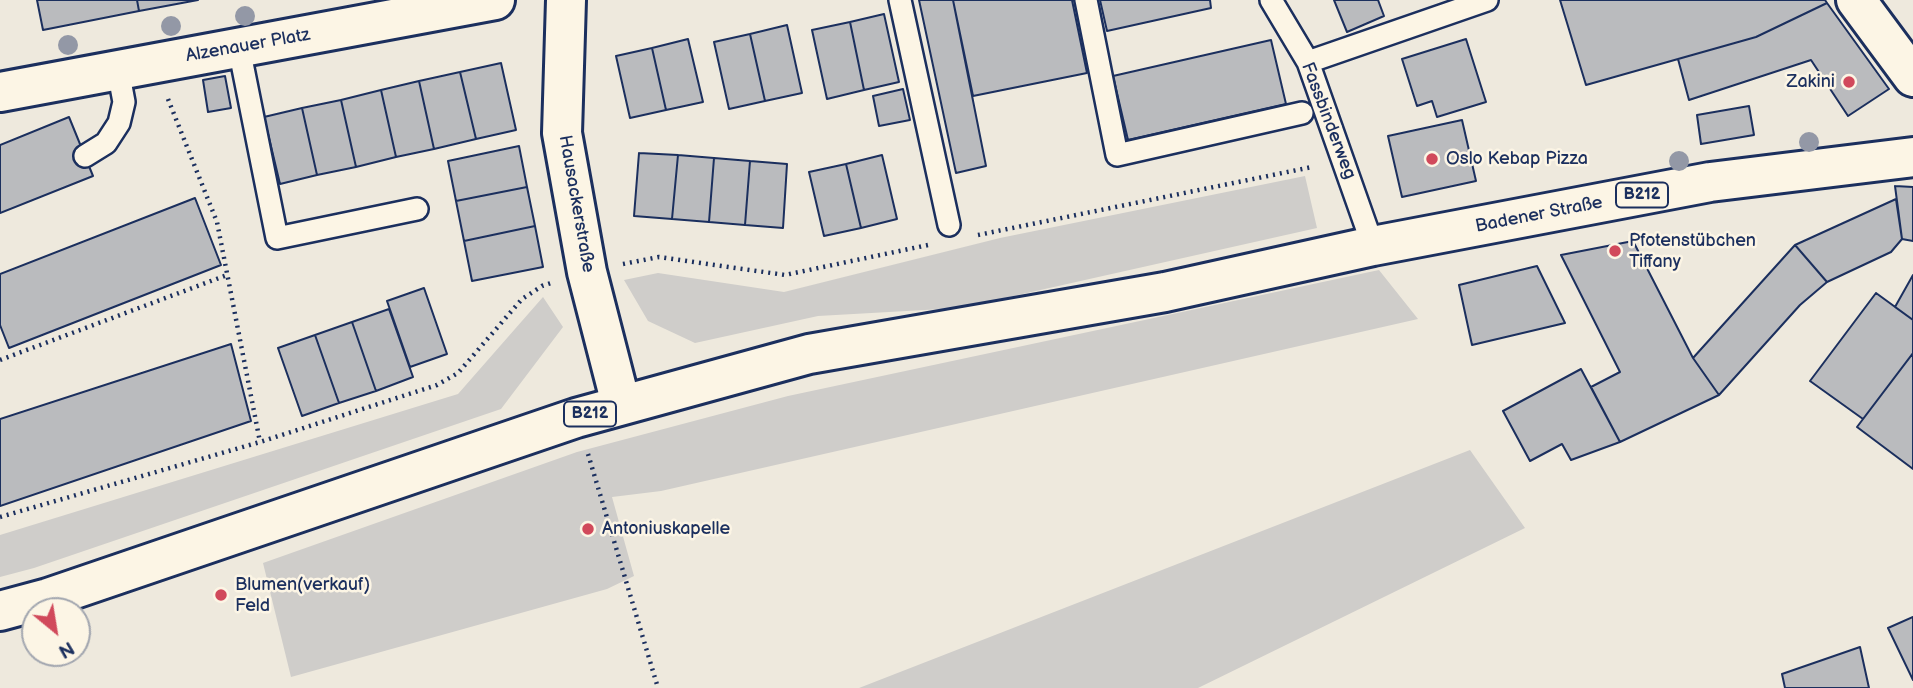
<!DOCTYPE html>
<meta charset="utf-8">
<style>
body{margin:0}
#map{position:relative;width:1913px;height:688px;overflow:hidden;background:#eee9dd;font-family:"Balsamiq Sans",sans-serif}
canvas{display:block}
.north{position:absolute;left:21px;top:597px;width:70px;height:70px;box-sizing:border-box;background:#fcf5e5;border:2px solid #a2a6af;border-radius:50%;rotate:150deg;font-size:19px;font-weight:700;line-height:28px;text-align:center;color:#1b2f5e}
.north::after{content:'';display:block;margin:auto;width:24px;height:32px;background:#d1495b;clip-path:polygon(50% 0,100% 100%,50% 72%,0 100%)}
</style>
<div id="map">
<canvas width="1913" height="688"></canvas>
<div class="north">N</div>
</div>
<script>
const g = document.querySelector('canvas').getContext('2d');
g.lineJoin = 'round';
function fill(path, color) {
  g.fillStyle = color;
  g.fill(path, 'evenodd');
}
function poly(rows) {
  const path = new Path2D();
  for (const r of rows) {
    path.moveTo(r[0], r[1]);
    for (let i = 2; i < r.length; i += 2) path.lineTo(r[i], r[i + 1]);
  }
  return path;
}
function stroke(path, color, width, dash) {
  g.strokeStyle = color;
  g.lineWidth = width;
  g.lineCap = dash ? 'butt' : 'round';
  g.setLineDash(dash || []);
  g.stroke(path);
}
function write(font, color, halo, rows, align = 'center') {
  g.font = font + ' "Balsamiq Sans",sans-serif';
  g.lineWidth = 5;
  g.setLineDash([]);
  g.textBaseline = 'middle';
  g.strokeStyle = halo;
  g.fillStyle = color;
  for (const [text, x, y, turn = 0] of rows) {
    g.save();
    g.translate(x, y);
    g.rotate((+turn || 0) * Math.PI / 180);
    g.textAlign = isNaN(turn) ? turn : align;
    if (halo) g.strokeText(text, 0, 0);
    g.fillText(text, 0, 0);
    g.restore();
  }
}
const green = poly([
 [1305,176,1317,228,960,308,818,316,695,343,648,321,624,280,658,273,784,292,1000,238],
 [1379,270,1418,319,661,491,612,497,634,576,607,589,291,677,263,563,577,452,788,396],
 [543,297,563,327,501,409,34,568,0,577,0,535,458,394],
 [1470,450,1525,528,1198,688,859,688]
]);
const building = poly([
 [37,0,137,0,139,11,43,30,37,0],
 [137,0,198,0,139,11,137,0],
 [919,0,953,0,986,166,956,173,919,0],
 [953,0,1072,0,1087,73,973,96,953,0],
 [1100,0,1210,0,1211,8,1107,31,1100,0],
 [1334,0,1378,0,1384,16,1347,32,1334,0],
 [1560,0,1825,0,1827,3,1756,37,1586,85,1560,0],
 [1827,3,1889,89,1848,116,1811,60,1689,100,1678,59,1756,37,1827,3],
 [884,14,899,82,864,90,850,22,884,14],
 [850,22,864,90,827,99,812,30,850,22],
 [787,25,802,93,765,101,750,34,787,25],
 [750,34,765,101,729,109,714,42,750,34],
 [688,39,703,102,666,110,652,48,688,39],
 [1466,39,1486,102,1437,117,1432,101,1417,106,1402,59,1466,39],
 [1271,40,1286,104,1128,140,1113,76,1271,40],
 [652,48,666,110,630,118,616,56,652,48],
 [501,63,516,130,476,139,460,72,501,63],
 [460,72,476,139,434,149,419,81,460,72],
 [225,76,231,108,208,112,203,80,225,76],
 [419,81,434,149,396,157,381,90,419,81],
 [903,89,910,120,879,126,873,96,903,89],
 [381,90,396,157,356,167,341,100,381,90],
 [341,100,356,167,317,175,302,108,341,100],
 [1749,106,1754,135,1701,144,1697,115,1749,106],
 [302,108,317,175,280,184,264,117,302,108],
 [69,117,93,176,0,213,0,145,69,117],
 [1462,120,1476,181,1402,197,1388,136,1462,120],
 [519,146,527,187,456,201,448,161,519,146],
 [639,153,678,155,672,219,634,216,639,153],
 [678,155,714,158,709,222,672,219,678,155],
 [882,155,897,219,861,228,846,164,882,155],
 [714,158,750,161,745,225,709,222,714,158],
 [750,161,787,164,783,228,745,225,750,161],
 [846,164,861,228,824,236,809,172,846,164],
 [1895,186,1913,187,1913,241,1902,239,1895,186],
 [527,187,535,226,464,241,456,201,527,187],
 [195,198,221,265,9,348,0,325,0,274,195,198],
 [1896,199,1902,239,1891,252,1827,282,1795,245,1896,199],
 [535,226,543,267,472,281,464,241,535,226],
 [1633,241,1693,358,1719,395,1620,442,1591,387,1620,372,1561,255,1633,241],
 [1795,245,1827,282,1800,305,1719,395,1693,358,1795,245],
 [1537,266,1565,323,1472,345,1459,285,1537,266],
 [1913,275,1913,320,1895,307,1913,275],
 [424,288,447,354,410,367,387,301,424,288],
 [1876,293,1913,320,1913,353,1863,419,1810,381,1876,293],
 [389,309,413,377,376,391,352,322,389,309],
 [352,322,376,391,339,403,315,335,352,322],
 [315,335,339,403,302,416,278,348,315,335],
 [231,344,251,421,0,506,0,419,231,344],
 [1913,353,1913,469,1857,427,1913,353],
 [1581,369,1620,442,1571,460,1562,444,1530,461,1503,411,1581,369],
 [1913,617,1913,680,1888,628,1913,617],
 [1860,647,1869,688,1785,688,1782,674,1860,647]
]);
const path = poly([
 [168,99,217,222,260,442],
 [978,235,1312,167],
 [623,264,659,257,785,275,928,245],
 [0,360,227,275],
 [588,454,658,688],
 [0,517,260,442,437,385,458,373,522,299,542,286,551,283]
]);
const lane = poly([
 [900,0,949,225],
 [1086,0,1117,155,1302,113],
 [1271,0,1308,62,1373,246],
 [239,48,277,238,417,209],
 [1308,62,1487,0],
 [85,156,106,143,119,123,124,102,118,70]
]);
const street = poly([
 [566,0,562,133,587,272,621,404],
 [1856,0,1913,77],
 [0,92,495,0]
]);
const primary = poly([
 [0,611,48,598,576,418,809,354,1165,292,1373,246,1710,182,1913,157]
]);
const trees = [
 [245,16],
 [171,26],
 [68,45],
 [1809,142],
 [1679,161]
];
const markers = [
 [1849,82,7,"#d1495b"],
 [1432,159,7,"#d1495b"],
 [1615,251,7,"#d1495b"],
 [588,529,7,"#d1495b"],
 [221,595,7,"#d1495b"]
];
const shields = [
 [1642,195,52],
 [590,414,52]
];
const shieldNames = [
 ["B212",1642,195],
 ["B212",590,414]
];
const streetNames = [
 ["Alzenauer Platz",248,46,-10],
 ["Fassbinderweg",1328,121,69],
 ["Hausackerstraße",576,204,80],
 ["Badener Straße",1539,215,-11]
];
const poiNames = [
 ["Zakini",1835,82,"right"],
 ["Oslo Kebap Pizza",1446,159],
 ["Pfotenstübchen",1629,241],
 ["Tiffany",1629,262],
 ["Antoniuskapelle",602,529],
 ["Blumen(verkauf)",235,585],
 ["Feld",235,606]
];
fill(green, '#cfcdca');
fill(building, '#babbbe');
stroke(building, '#1b2f5e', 2);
stroke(lane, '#1b2f5e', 26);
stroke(street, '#1b2f5e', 44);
stroke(primary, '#1b2f5e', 44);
stroke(path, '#1b2f5e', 4.5, [2, 5]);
stroke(lane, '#fcf5e5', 21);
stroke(street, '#fcf5e5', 38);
stroke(primary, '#fcf5e5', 38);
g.fillStyle = '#9398a6';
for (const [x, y] of trees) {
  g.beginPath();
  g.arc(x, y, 10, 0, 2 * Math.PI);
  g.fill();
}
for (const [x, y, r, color] of markers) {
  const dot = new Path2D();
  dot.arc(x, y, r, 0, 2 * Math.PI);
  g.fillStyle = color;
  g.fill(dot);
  stroke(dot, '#fcf5e5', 2.5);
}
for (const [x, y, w] of shields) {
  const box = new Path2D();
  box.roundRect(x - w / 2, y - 12.5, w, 25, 5);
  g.fillStyle = '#fcf5e5';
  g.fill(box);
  stroke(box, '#1b2f5e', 2);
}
write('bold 16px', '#1b2f5e', null, shieldNames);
write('18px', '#1b2f5e', '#fcf5e5', streetNames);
write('18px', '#1b2f5e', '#fcf5e5', poiNames, 'left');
</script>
